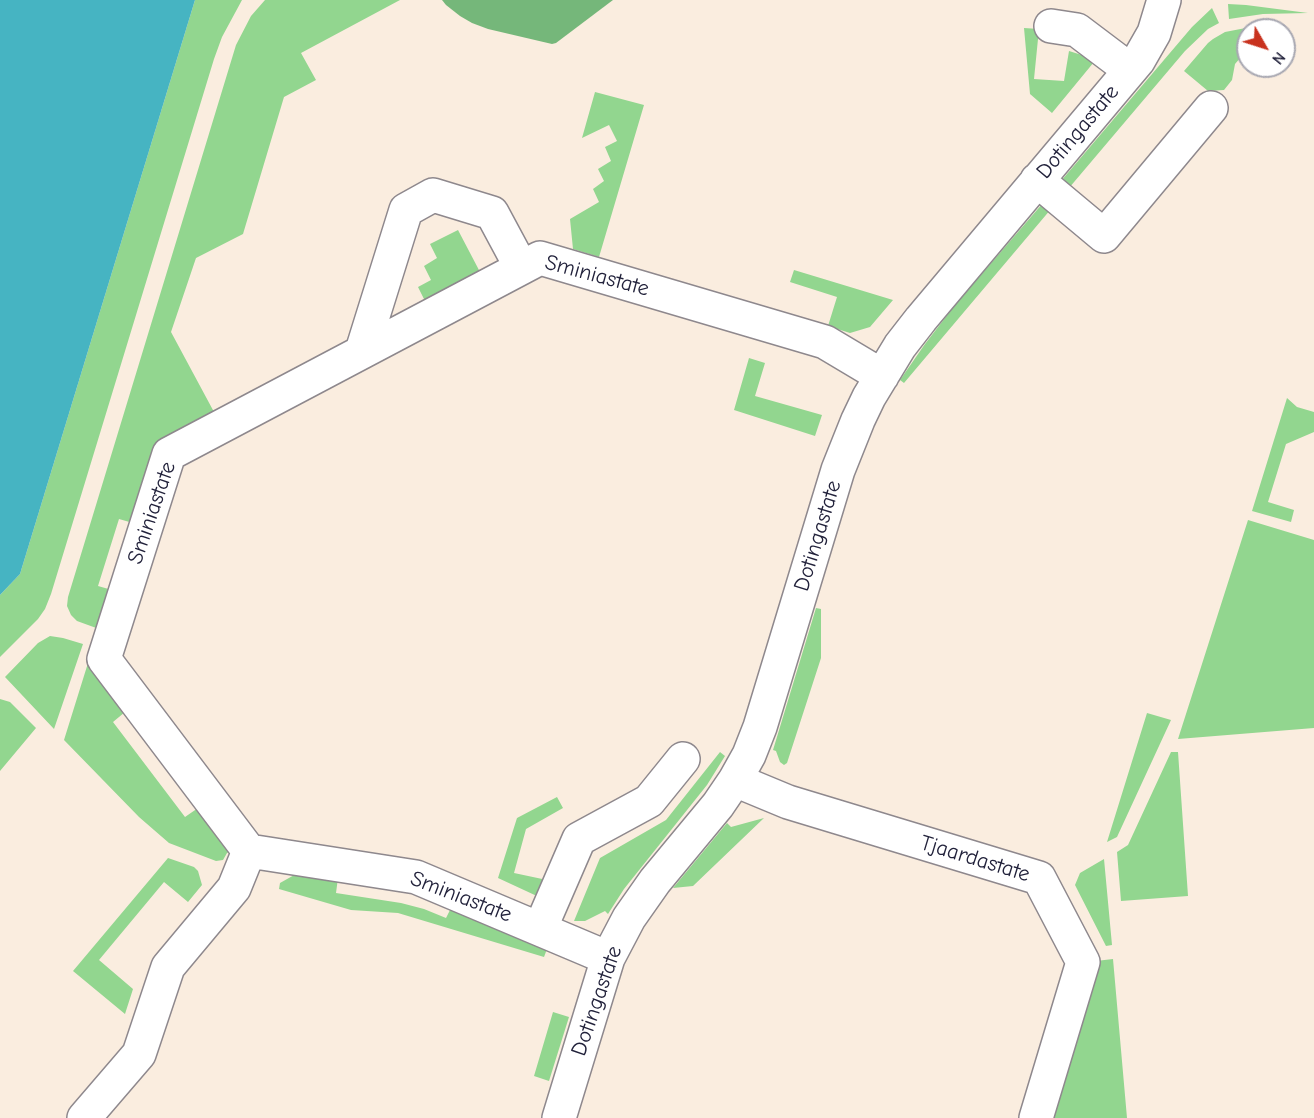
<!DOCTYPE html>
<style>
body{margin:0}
#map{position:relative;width:1314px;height:1118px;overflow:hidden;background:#faeddf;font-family:"Comic Neue",sans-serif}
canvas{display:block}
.north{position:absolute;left:1236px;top:18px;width:60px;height:60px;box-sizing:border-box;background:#fff;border:2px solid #a7a7b1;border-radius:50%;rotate:129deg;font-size:16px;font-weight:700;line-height:24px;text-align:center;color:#22223b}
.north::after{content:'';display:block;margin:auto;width:21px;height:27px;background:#c8321e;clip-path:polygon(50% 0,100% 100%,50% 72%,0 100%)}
</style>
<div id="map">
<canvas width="1314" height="1118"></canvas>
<div class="north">N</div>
</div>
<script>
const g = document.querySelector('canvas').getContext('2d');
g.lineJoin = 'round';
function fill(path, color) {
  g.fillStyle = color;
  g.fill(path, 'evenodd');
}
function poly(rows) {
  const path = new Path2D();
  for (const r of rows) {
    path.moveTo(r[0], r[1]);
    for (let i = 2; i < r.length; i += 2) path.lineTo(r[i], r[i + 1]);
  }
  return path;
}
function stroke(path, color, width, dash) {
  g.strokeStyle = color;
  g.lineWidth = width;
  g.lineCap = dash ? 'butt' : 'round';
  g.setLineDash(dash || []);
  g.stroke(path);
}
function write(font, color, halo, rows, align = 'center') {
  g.font = font + ' "Comic Neue",sans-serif';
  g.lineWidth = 4.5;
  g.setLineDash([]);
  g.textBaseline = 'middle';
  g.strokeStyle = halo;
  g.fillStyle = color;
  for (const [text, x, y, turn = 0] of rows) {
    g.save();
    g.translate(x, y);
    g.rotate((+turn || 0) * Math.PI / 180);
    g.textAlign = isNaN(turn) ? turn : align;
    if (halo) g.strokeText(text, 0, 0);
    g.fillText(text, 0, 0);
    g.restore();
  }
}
const green = poly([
 [195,0,242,0,222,37,214,59,51,594,45,609,38,619,0,657,0,595,20,574],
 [265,0,400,0,301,53,316,80,284,97,243,234,196,258,171,332,214,412,133,523,119,519,98,586,112,590,99,629,77,621,71,615,67,606,68,597,236,45,251,16],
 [1228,4,1246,5,1308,13,1263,14,1229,19],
 [1212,8,1219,23,1208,29,1185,51,1069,188,1061,181,1192,27],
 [1256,26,1256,30,1248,30,1248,49,1235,64,1232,80,1224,90,1208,91,1184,71,1208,43,1213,39,1225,32],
 [1024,28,1039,29,1034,79,1064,81,1069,51,1085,56,1094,62,1052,113,1030,94],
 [595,92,644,105,599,257,573,249,570,219,599,202,593,189,604,181,598,169,611,161,605,147,617,141,609,125,582,138],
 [1043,203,1051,209,904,383,900,380,925,344,955,305],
 [458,230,480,272,425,301,418,287,431,280,424,266,437,258,430,244],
 [794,270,893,300,870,327,850,333,828,326,837,297,790,282],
 [749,358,765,363,755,396,822,415,815,436,734,410],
 [1287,398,1297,407,1314,412,1314,432,1286,444,1268,502,1294,510,1291,522,1252,511],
 [1248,520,1314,540,1314,728,1178,739],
 [816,608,821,609,821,658,787,763,784,765,780,762,776,751,773,750],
 [50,636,63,638,83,644,54,729,5,677,38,643],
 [88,663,125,712,113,722,185,817,198,808,230,851,227,853,223,860,216,861,169,843,139,817,64,740],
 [0,699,10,702,36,728,0,771],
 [1147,713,1171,720,1117,837,1107,842],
 [720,752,725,756,707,785,624,889,608,914,605,911,585,921,574,921,600,858,666,820],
 [1171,752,1178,752,1188,896,1121,901,1117,852,1128,845],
 [557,797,563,808,526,829,514,873,547,880,539,897,498,878,517,818],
 [764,818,693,886,673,888,727,823,731,827],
 [168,858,194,867,198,871,202,885,188,902,164,882,99,960,133,989,125,1014,73,971],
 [1104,859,1112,945,1106,946,1075,885,1080,873],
 [296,874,338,878,336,893,401,903,424,909,446,918,452,906,547,949,544,957,398,913,351,910,279,889,280,883],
 [1113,959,1127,1118,1049,1118,1096,961],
 [553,1012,569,1017,549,1081,534,1076]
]);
const forest = poly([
 [442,0,613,0,556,43,552,44,488,29,472,23,460,16,446,5]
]);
const water = poly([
 [0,0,195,0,20,574,0,595]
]);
const minor = poly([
 [1051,26,1077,30,1130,70],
 [1037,180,1104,236,1211,108],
 [362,351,406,210,433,195,492,213,521,267],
 [735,780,788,802,1039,878,1083,962,1036,1118],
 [540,929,579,839,649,801,683,759],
 [608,958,416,877,249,851,104,659,169,454,540,258,825,342,882,376],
 [84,1118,139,1054,168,967,234,888,249,851],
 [559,1118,608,958,629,918,655,881,718,805,735,780,749,755,760,727,838,470,858,420,869,397,900,346,921,319,1138,61,1154,33,1164,0]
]);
const streetNames = [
 ["Dotingastate",1078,132,-50],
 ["Sminiastate",597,276,15],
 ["Sminiastate",152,513,-71],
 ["Dotingastate",818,536,-73],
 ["Tjaardastate",975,859,17],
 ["Sminiastate",461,897,21],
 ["Dotingastate",597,1001,-71]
];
fill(green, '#92d68f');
fill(forest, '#75b77a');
fill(water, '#46b4c2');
stroke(minor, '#8e888d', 36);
stroke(minor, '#fff', 33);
write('22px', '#22223b', '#fff', streetNames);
</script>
